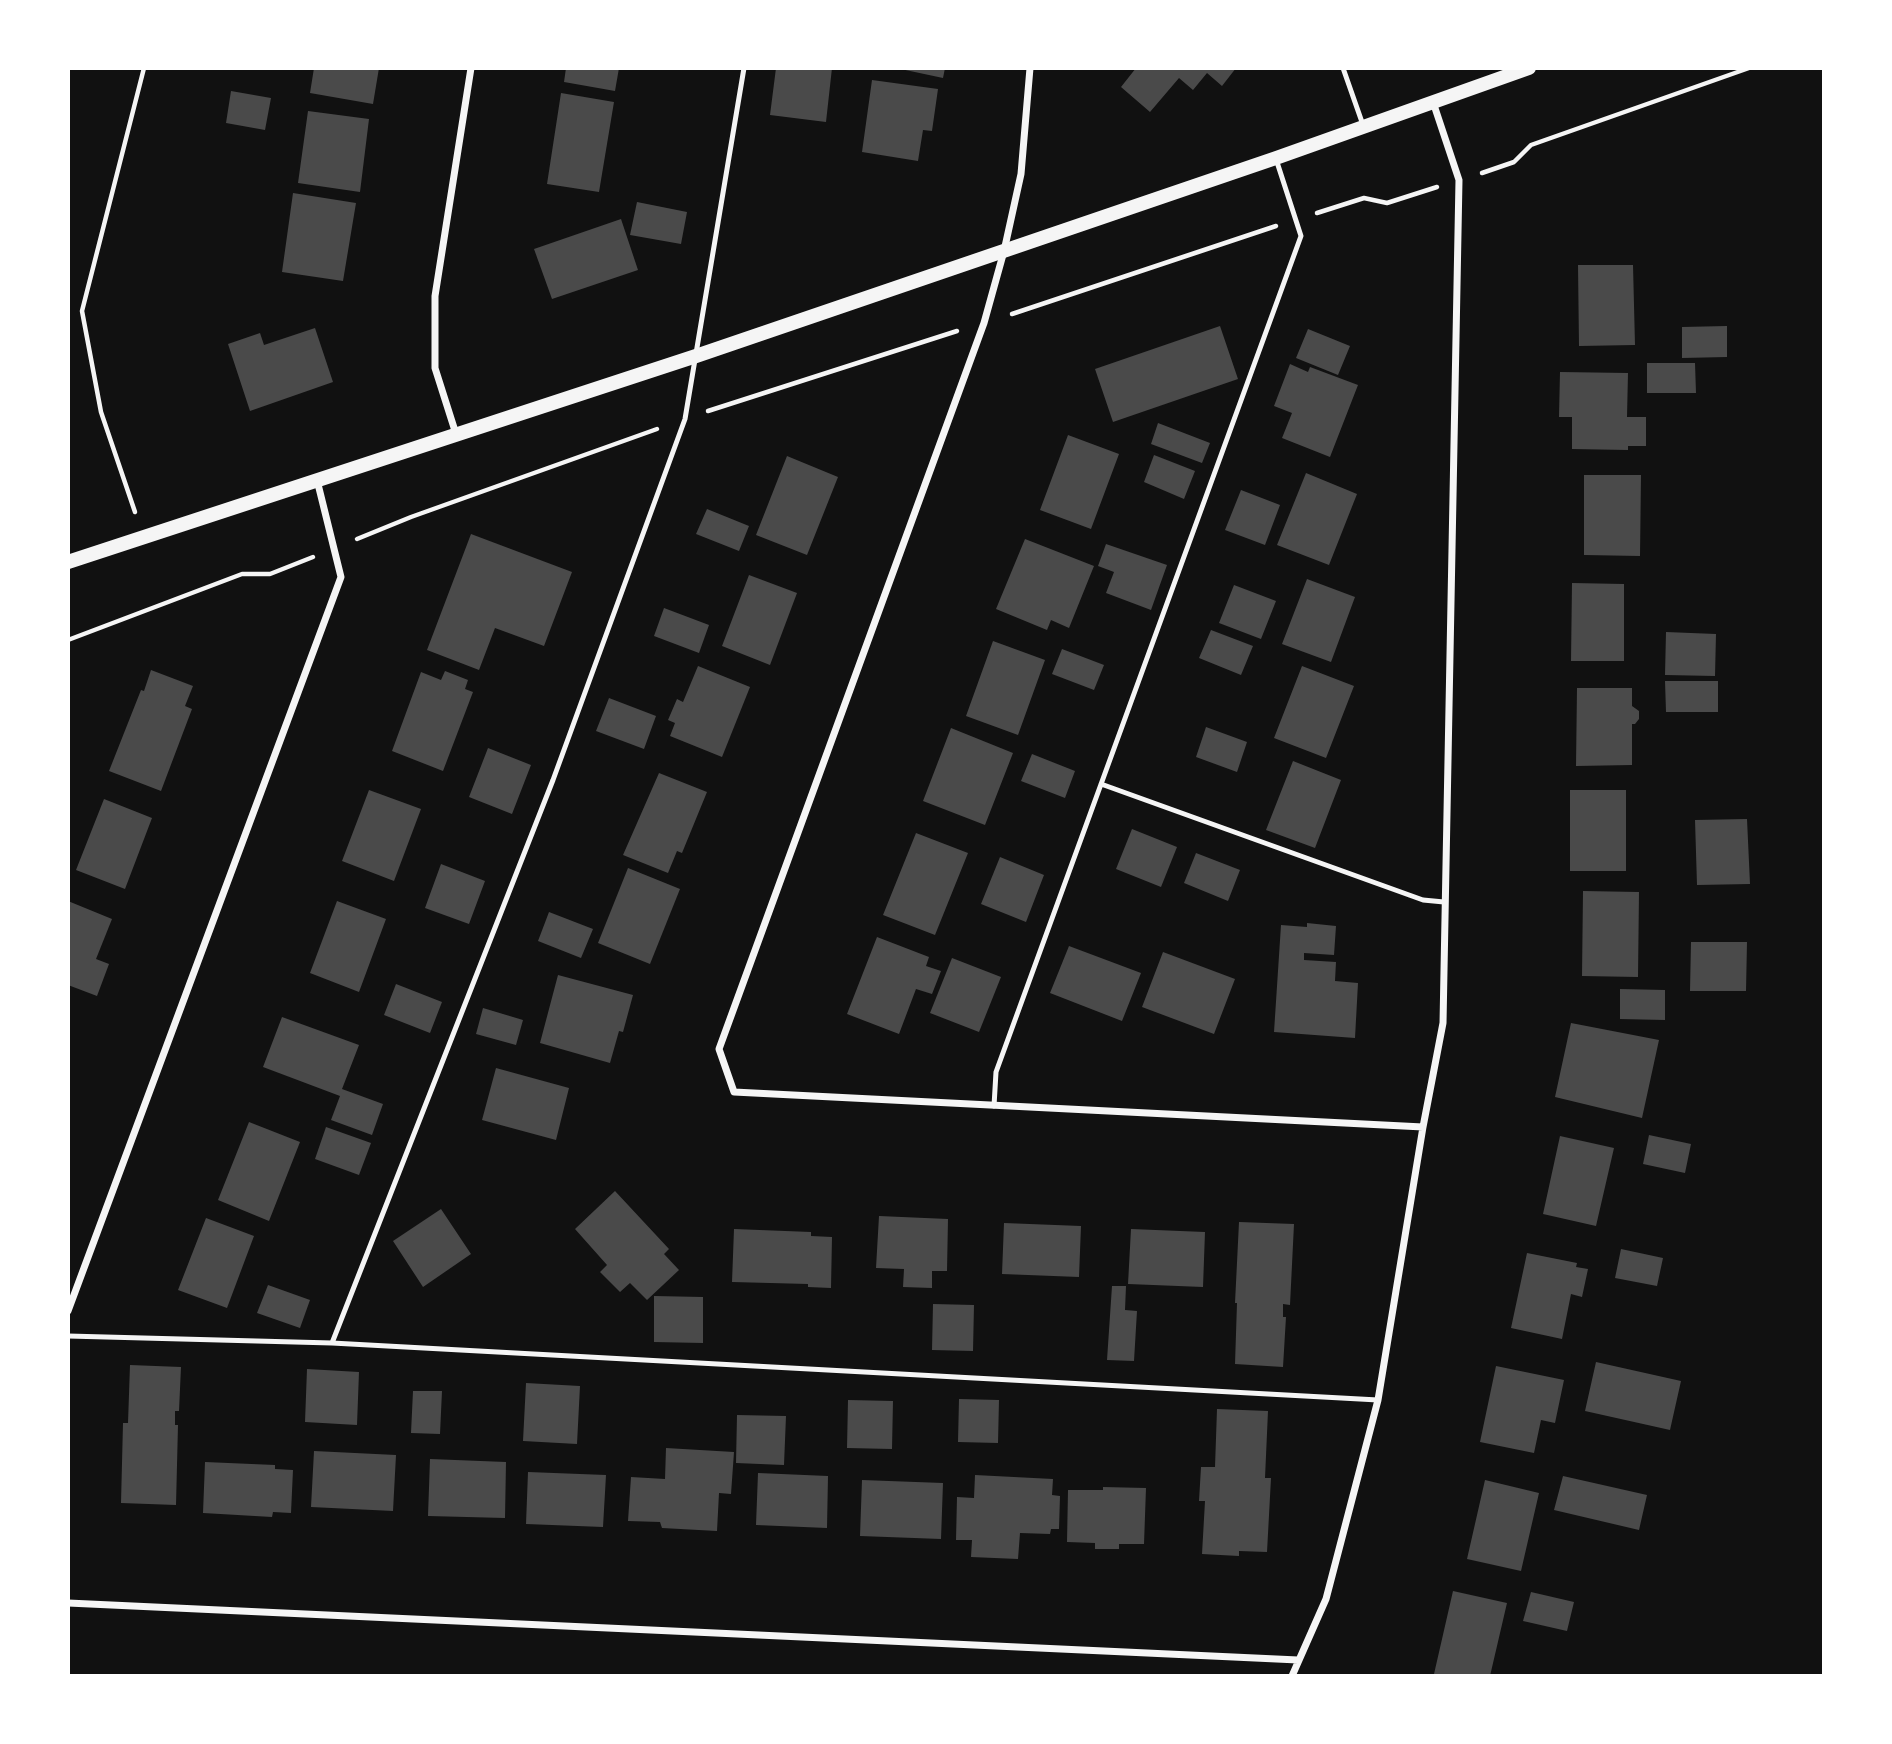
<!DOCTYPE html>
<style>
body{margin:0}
#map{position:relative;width:1892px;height:1744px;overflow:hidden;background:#111;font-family:"Public Sans",sans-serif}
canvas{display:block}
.frame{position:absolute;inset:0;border:70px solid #fff;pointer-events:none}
</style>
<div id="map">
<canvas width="1892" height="1744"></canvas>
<div class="frame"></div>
</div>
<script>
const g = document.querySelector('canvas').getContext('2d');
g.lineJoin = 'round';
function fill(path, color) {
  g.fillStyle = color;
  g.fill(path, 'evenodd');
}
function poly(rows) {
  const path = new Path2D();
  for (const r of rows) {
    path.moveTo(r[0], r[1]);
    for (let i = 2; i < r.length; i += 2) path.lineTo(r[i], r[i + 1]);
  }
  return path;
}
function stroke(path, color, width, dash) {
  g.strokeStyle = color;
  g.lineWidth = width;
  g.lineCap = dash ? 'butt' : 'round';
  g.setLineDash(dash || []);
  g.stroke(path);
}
const building = poly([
 [314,68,379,68,373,104,310,93],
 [566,68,619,68,615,91,564,82],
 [776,68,832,68,826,122,770,115],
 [896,68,945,68,943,78],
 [1136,68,1236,68,1222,86,1207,73,1193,90,1179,78,1150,112,1121,87],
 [872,80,938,89,932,131,923,130,918,161,862,152],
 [231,91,271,98,265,130,226,123],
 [561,93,614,102,599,192,547,184],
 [308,111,369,119,360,192,298,183],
 [293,193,356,203,343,281,282,272],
 [637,202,687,212,681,244,630,235],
 [621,219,638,270,552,299,534,249],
 [1578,265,1633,265,1635,345,1579,346],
 [1220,326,1238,379,1113,422,1095,369],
 [1727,326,1727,357,1682,358,1682,327],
 [315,328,333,382,250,411,228,344,260,333,264,345],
 [1308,329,1350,346,1338,375,1296,358],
 [1647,363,1695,363,1696,393,1647,393],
 [1290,364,1308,372,1310,367,1358,385,1330,457,1282,438,1292,413,1274,406],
 [1560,372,1628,373,1627,417,1646,417,1646,446,1628,446,1628,450,1572,449,1572,417,1559,417],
 [1158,423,1210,443,1202,463,1151,444],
 [1068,435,1119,454,1091,529,1040,510],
 [1154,455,1195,471,1184,499,1144,482],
 [787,456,838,477,807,555,756,535],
 [1306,473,1357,494,1329,565,1277,545],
 [1584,475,1641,475,1640,556,1584,555],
 [1241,490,1280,505,1265,545,1225,530],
 [707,509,749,526,739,551,696,534],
 [471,534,572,572,544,646,495,628,479,670,427,650],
 [1025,539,1094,566,1069,628,1051,620,1047,630,996,609],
 [1106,544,1167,565,1151,610,1106,593,1114,572,1098,566],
 [749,575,797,593,770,665,722,646],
 [1307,579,1355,597,1331,662,1282,644],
 [1572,583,1624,584,1624,661,1571,661],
 [1234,585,1276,601,1261,639,1219,623],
 [664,608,709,625,699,653,654,636],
 [1211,630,1253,646,1241,675,1199,658],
 [1666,632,1716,634,1715,676,1665,675],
 [993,641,1045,660,1018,735,966,716],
 [1062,649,1104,665,1094,690,1052,674],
 [698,666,750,687,722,757,670,736,675,723,668,720,677,699,683,702],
 [1302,666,1354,686,1326,758,1274,738],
 [151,670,193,686,185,706,192,709,161,791,109,771,141,690,144,691],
 [445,671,468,680,465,689,473,692,443,771,392,751,421,672,441,680],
 [1665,681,1718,681,1718,712,1666,712],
 [1577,688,1632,688,1632,706,1639,711,1639,719,1635,724,1632,724,1632,765,1576,766],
 [609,698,656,716,644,749,596,731],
 [1206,727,1247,742,1237,772,1196,757],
 [951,728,1013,753,985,825,923,801],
 [488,748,531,765,512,814,469,797],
 [1032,754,1075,771,1065,798,1021,781],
 [1293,761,1341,780,1315,848,1266,830],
 [659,773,707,792,682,853,677,851,668,873,623,855],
 [369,790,421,809,394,881,342,861],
 [1570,790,1626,790,1626,871,1570,871],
 [104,799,152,818,125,889,76,870],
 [1747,819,1750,884,1697,885,1695,820],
 [1132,829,1177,847,1161,887,1116,869],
 [916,833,968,853,935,935,883,915],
 [1196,853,1240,870,1228,901,1184,883],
 [1000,857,1044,875,1026,922,981,904],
 [441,864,485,881,469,924,425,908],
 [628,868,680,889,650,964,598,943],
 [1583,891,1639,892,1638,977,1582,976],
 [68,901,112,919,96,959,109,964,97,996,68,985],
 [337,901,386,919,359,992,310,973],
 [549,912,593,929,581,958,538,941],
 [1307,923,1336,926,1334,955,1304,953,1304,960,1336,962,1335,981,1358,983,1355,1038,1274,1032,1281,925,1307,927],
 [877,937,929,957,926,966,941,971,932,994,916,989,899,1034,847,1014],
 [1691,942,1747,942,1746,991,1690,991],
 [1069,946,1141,973,1122,1021,1050,993],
 [1163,952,1235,979,1214,1034,1142,1007],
 [952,958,1001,977,979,1032,930,1013],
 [558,975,633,995,623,1032,619,1031,610,1063,540,1043],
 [396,984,442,1002,430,1033,384,1015],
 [1620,989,1665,990,1665,1020,1620,1019],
 [483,1008,523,1020,516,1045,476,1034],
 [282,1017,359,1045,342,1089,383,1104,372,1135,331,1120,340,1096,263,1067],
 [1571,1023,1659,1040,1642,1118,1555,1097],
 [496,1068,569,1088,556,1140,482,1120],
 [249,1122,300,1142,269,1221,218,1200],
 [326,1127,371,1143,359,1175,315,1159],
 [1649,1135,1691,1144,1685,1173,1643,1164],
 [1560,1136,1614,1148,1596,1226,1543,1214],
 [615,1191,669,1249,664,1254,679,1270,647,1300,630,1283,620,1292,600,1272,607,1265,575,1229],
 [441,1209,471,1254,423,1287,393,1241],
 [879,1216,948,1219,947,1271,932,1271,932,1288,903,1287,904,1269,876,1268],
 [206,1218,254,1236,227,1308,178,1290],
 [1239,1222,1294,1224,1290,1305,1283,1304,1283,1317,1286,1317,1283,1367,1235,1364,1237,1303,1235,1303],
 [1004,1223,1081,1226,1079,1277,1002,1274],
 [734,1229,811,1232,811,1236,832,1237,831,1288,808,1287,808,1284,732,1282],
 [1131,1229,1205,1232,1203,1287,1128,1284],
 [1621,1249,1663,1258,1657,1286,1615,1278],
 [1527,1253,1577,1263,1576,1267,1588,1269,1582,1297,1571,1294,1562,1339,1511,1328],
 [268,1285,310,1300,300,1328,257,1313],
 [1112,1286,1126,1286,1125,1310,1137,1311,1134,1361,1107,1360],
 [654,1296,703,1297,703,1343,654,1342],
 [933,1304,974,1305,973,1351,932,1350],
 [1596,1362,1681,1381,1670,1430,1585,1411],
 [130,1365,181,1367,179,1411,175,1411,175,1425,178,1425,176,1505,121,1503,123,1423,128,1423],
 [1496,1366,1564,1380,1555,1423,1541,1420,1534,1453,1480,1442],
 [307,1369,359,1372,357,1425,305,1422],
 [526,1383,580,1386,577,1444,523,1441],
 [413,1391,442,1391,440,1434,411,1433],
 [959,1399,999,1400,998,1443,958,1442],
 [848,1400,893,1401,892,1449,847,1448],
 [1217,1409,1268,1411,1265,1478,1271,1478,1267,1552,1239,1551,1239,1556,1202,1554,1205,1501,1199,1501,1201,1467,1215,1467],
 [737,1415,786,1416,784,1465,736,1463],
 [666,1448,734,1452,731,1494,719,1493,717,1531,662,1528,660,1522,628,1521,631,1477,665,1479],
 [314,1451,396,1455,393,1511,311,1507],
 [430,1459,506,1462,505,1518,428,1516],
 [205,1462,275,1465,275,1469,293,1470,291,1513,273,1512,272,1517,203,1513],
 [528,1472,606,1475,603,1527,526,1524],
 [758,1473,828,1476,827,1528,756,1525],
 [975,1475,1053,1479,1052,1495,1060,1496,1059,1529,1051,1529,1050,1534,1020,1533,1018,1559,971,1557,972,1540,956,1540,957,1497,974,1498],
 [1563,1476,1647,1495,1639,1530,1554,1510],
 [862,1480,943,1483,941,1539,860,1536],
 [1485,1480,1539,1493,1521,1571,1467,1559],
 [1103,1487,1146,1488,1144,1544,1119,1544,1119,1549,1095,1549,1095,1543,1067,1542,1068,1490,1103,1490],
 [1453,1591,1507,1603,1490,1676,1434,1674],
 [1531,1592,1574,1602,1567,1631,1523,1621]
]);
const path = poly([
 [1482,173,1514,162,1531,145,1749,68],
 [1317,213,1364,198,1387,203,1437,187],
 [1012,314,1276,226],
 [708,411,957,331],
 [135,512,101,412,82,311,144,68],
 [357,539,411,517,657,429],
 [68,640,242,574,270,574,313,557]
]);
const service = poly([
 [1343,68,1363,125],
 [1101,784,1423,900,1444,902],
 [994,1106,996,1072,1301,236,1276,159],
 [68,1336,332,1343,1378,1400],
 [332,1343,553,780,685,419,744,68]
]);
const minor = poly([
 [1030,68,1021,174,1004,251,984,323,719,1049,734,1092,1423,1127],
 [456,434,435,368,435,296,471,68],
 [68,1311,341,577,317,480],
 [68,1603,1298,1660],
 [1292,1676,1326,1599,1378,1400,1423,1127,1443,1023,1459,180,1433,102]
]);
const secondary = poly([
 [68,562,696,356,1276,158,1529,68]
]);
fill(building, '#4a4a4a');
stroke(path, '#f5f5f5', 4.5);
stroke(service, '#f5f5f5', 5);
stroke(minor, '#f5f5f5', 7);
stroke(secondary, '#f5f5f5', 14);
</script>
